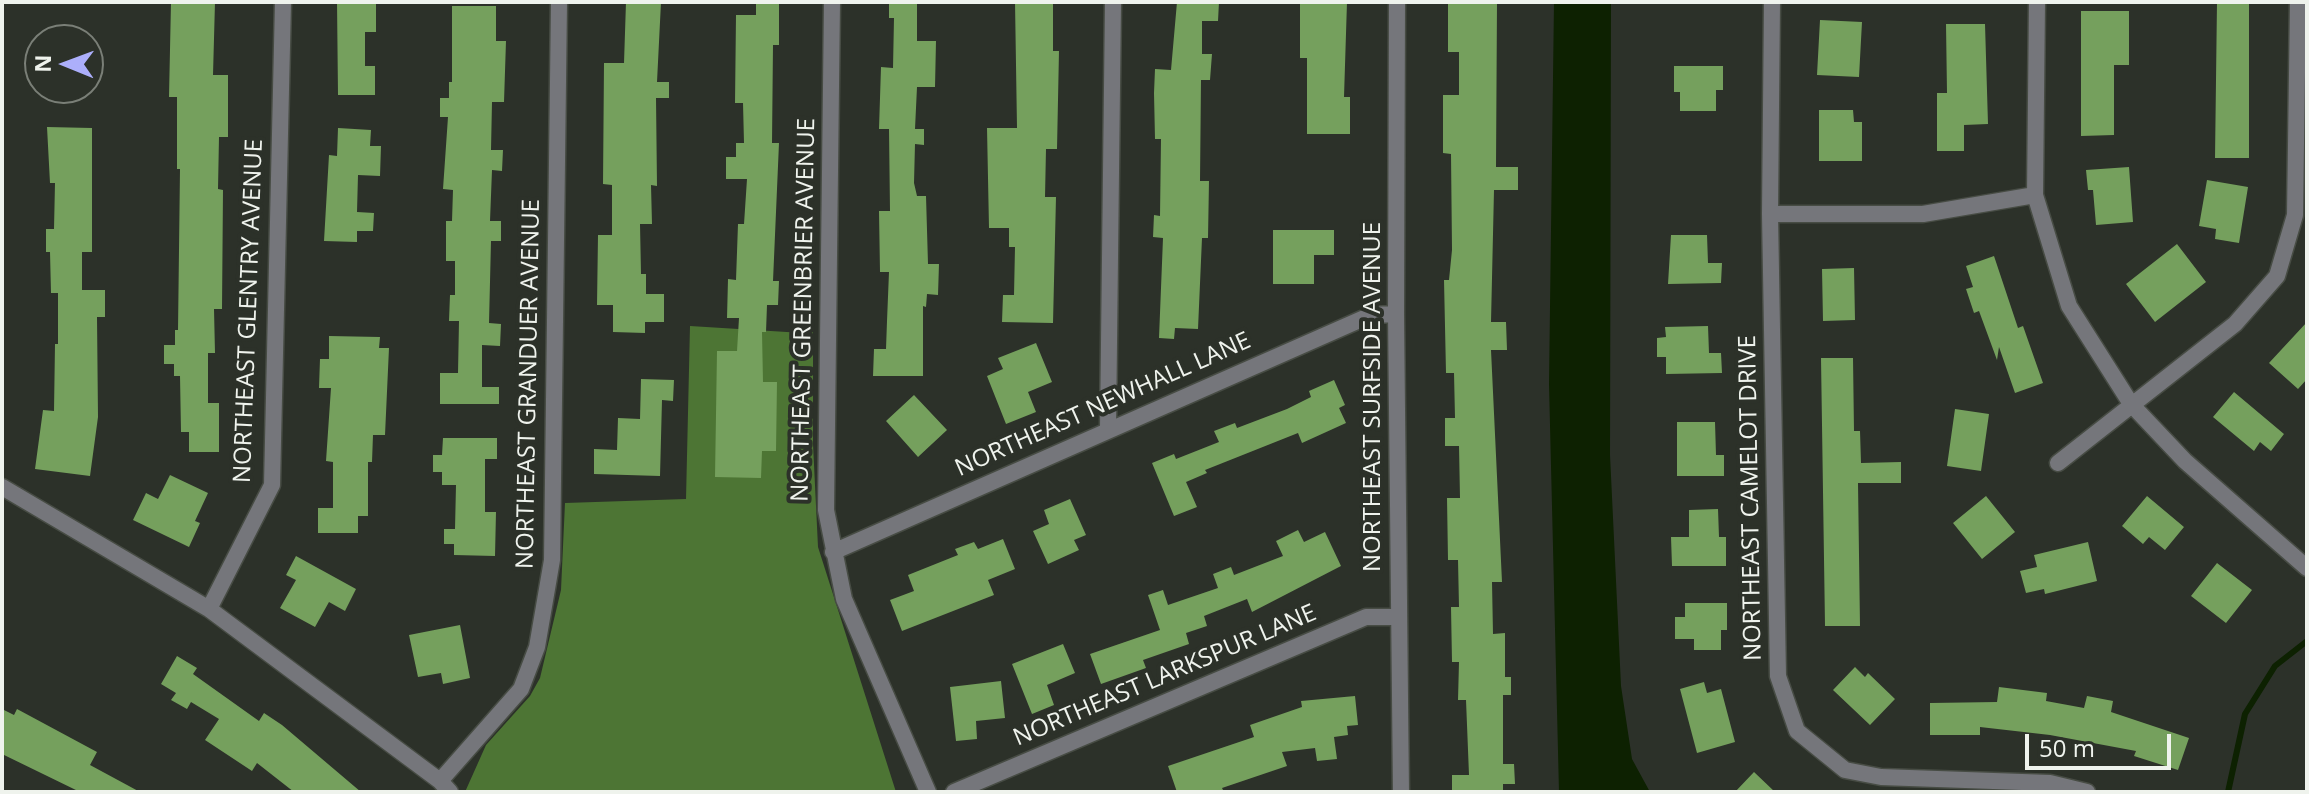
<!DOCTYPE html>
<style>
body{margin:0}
#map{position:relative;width:2309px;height:794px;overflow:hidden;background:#2c3129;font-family:"Open Sans",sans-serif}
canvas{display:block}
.frame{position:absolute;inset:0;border:4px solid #eff3ed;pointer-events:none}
.north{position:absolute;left:24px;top:24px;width:80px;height:80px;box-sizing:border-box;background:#2c3129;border:2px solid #7a7f77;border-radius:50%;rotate:271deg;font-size:22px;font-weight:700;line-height:32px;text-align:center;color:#eff3ed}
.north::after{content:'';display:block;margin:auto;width:28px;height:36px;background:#acaffb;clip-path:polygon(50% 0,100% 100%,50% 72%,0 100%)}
.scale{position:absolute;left:2025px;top:734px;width:146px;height:36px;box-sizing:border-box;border:4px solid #eff3ed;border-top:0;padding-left:10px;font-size:24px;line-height:28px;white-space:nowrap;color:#eff3ed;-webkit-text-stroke:6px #2c3129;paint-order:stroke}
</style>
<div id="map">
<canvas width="2309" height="794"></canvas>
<div class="frame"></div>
<div class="north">N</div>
<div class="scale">50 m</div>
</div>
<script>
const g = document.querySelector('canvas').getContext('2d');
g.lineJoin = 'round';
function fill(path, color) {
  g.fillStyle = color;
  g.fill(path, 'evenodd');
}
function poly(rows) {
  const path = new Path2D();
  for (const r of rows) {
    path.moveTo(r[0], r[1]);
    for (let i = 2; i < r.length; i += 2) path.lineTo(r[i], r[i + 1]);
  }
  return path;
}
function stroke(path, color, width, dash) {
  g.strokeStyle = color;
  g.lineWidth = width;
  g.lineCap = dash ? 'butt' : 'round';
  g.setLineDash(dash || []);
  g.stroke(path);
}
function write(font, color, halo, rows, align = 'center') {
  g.font = font + ' "Open Sans",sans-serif';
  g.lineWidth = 8;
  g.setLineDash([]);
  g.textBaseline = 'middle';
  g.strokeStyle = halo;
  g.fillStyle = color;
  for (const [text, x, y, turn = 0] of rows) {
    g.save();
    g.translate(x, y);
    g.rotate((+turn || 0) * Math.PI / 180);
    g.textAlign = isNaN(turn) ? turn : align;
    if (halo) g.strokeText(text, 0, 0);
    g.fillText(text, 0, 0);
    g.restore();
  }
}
const forest = poly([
 [690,326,803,333,813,327,813,444,818,547,896,792,465,792,486,745,530,696,540,678,561,590,565,503,686,499]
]);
const water = poly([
 [1554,2,1611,2,1610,455,1621,686,1632,759,1650,792,1559,792,1549,384]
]);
const stream = poly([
 [2228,792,2245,714,2275,666,2307,641]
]);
const building = poly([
 [171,2,215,2,213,75,228,75,228,137,219,137,218,189,223,190,222,309,214,309,215,353,208,353,208,403,219,403,219,452,189,452,189,432,181,432,180,376,174,376,174,364,164,364,164,345,175,345,175,330,178,330,180,169,177,169,177,97,169,97],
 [337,2,376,2,376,32,365,32,365,66,375,66,375,95,338,95],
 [626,2,661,2,657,82,669,82,669,98,656,98,657,186,651,185,652,224,640,224,641,274,646,274,646,294,664,294,664,322,645,322,645,333,613,332,613,305,597,305,598,235,612,235,612,185,603,184,604,63,624,63],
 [756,2,779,2,779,45,773,45,772,143,779,143,773,281,779,281,778,305,767,305,766,332,762,332,763,382,777,382,776,451,762,451,761,478,715,477,717,351,737,351,739,318,727,318,728,279,736,280,738,224,744,224,747,179,726,179,726,157,736,157,736,143,744,143,743,103,735,103,736,15,756,15],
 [889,2,917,2,917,41,936,41,935,87,917,87,915,129,924,129,924,145,915,144,914,183,917,196,926,196,928,264,939,264,938,295,927,294,926,307,923,306,923,376,873,376,874,349,886,349,887,321,889,272,880,272,879,211,890,211,889,129,879,129,881,67,893,68,894,18,889,18],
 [1015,2,1053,2,1053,51,1059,51,1057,149,1046,149,1045,197,1056,197,1053,323,1002,322,1003,295,1014,295,1015,247,1009,247,1009,228,989,228,987,128,1017,128],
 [1177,2,1219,2,1218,21,1202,21,1202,54,1212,54,1210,80,1201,80,1200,181,1209,181,1208,238,1202,238,1198,329,1175,328,1174,339,1159,338,1163,238,1153,237,1154,215,1160,216,1161,139,1155,139,1154,93,1155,69,1171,70],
 [1300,2,1347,2,1344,97,1350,97,1350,134,1307,134,1307,58,1300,58],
 [1448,2,1497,2,1496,167,1518,167,1518,190,1494,190,1491,322,1506,322,1507,350,1491,350,1502,582,1492,582,1493,634,1505,633,1505,677,1511,677,1511,695,1503,695,1503,764,1514,764,1515,784,1503,784,1503,792,1452,792,1452,775,1469,775,1466,700,1458,700,1459,662,1452,662,1451,607,1459,607,1458,560,1448,560,1447,498,1460,498,1459,446,1445,446,1445,418,1455,418,1454,373,1446,373,1444,280,1449,280,1452,250,1451,154,1443,153,1443,95,1459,95,1459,52,1448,52],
 [2217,2,2249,2,2249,158,2215,158],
 [452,6,496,6,496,41,506,41,504,102,492,102,491,150,503,150,502,171,492,170,490,221,501,221,501,241,491,241,489,323,501,324,500,346,482,345,482,387,499,387,499,404,440,404,440,373,458,373,459,321,449,321,450,295,455,295,455,261,446,261,446,221,452,221,453,190,443,189,448,117,440,117,440,98,449,98,449,82,452,82],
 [2081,11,2129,11,2129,65,2114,65,2114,135,2081,136],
 [1820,20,1862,22,1859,77,1817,75],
 [1946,24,1985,24,1988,124,1964,125,1964,151,1937,151,1937,93,1947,93],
 [1674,66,1723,66,1723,90,1716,90,1716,111,1680,111,1680,92,1674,92],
 [1819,110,1853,110,1854,122,1862,122,1862,161,1819,161],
 [47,127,92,128,92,252,82,252,82,290,105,290,105,317,97,317,98,417,90,476,35,469,43,410,54,411,55,344,58,344,58,293,51,293,50,252,46,252,46,229,54,229,55,183,50,183],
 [338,128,371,130,370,146,381,146,380,176,358,175,357,212,374,213,373,231,357,231,357,242,324,241,329,155,337,156],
 [2129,167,2133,222,2096,225,2093,190,2088,190,2086,170],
 [2207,180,2248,187,2239,243,2215,239,2216,229,2199,226],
 [1273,230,1334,230,1334,255,1314,255,1314,284,1273,284],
 [1671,235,1707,235,1708,263,1722,263,1721,283,1668,284],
 [2177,244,2206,282,2155,322,2126,284],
 [1994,256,2018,328,2023,326,2043,383,2015,393,1999,347,1997,360,1979,311,1974,313,1966,289,1973,287,1966,266],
 [1854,268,1855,320,1823,321,1822,269],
 [2307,322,2307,379,2298,389,2269,363],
 [1708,326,1709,353,1721,353,1722,373,1666,374,1666,357,1657,357,1657,338,1666,337,1665,327],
 [329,336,380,337,379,348,389,348,385,435,373,435,372,462,368,462,368,516,358,516,358,533,318,533,318,508,333,508,333,462,326,461,331,388,319,388,320,359,329,359],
 [1036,343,1052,382,1028,392,1036,412,1006,424,987,376,1003,369,998,358],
 [1821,358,1853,358,1854,431,1860,431,1861,463,1901,462,1901,483,1858,483,1860,626,1825,626],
 [641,379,674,380,673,401,662,400,660,476,594,474,594,449,617,450,618,418,640,419],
 [1334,380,1345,405,1339,408,1346,423,1302,443,1298,433,1205,470,1207,473,1186,482,1197,507,1174,516,1152,463,1174,454,1176,459,1219,442,1214,431,1235,423,1237,428,1287,409,1311,397,1309,391],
 [2234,392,2284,434,2271,451,2260,442,2254,451,2213,417],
 [914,395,947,430,918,457,886,421],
 [1955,409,1989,414,1981,471,1947,466],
 [1677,422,1715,422,1716,455,1724,455,1724,476,1677,476],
 [443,438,497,438,497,459,485,459,485,512,496,512,495,556,454,555,454,544,444,544,444,529,455,529,456,485,442,485,442,472,433,472,433,455,442,455],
 [170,475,208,493,195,521,200,523,189,547,133,520,146,493,158,499],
 [1986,496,2015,532,1982,559,1953,523],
 [2147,496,2184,527,2165,550,2149,537,2143,544,2122,526],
 [1070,499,1086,535,1074,540,1079,550,1048,564,1033,531,1049,524,1044,510],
 [1718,509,1719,537,1726,537,1726,566,1672,566,1671,537,1689,537,1689,510],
 [1298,530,1304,542,1325,532,1341,566,1252,612,1247,599,1204,616,1207,626,1186,633,1189,644,1143,660,1146,668,1101,684,1090,654,1160,630,1148,595,1163,590,1168,605,1218,588,1213,574,1231,567,1234,575,1283,556,1276,541],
 [1003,539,1015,569,988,580,994,595,902,631,890,600,914,591,908,575,958,555,955,549,974,542,978,549],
 [2088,542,2097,581,2045,594,2044,589,2026,593,2020,571,2037,567,2034,555],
 [296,556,356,589,345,611,329,602,315,627,280,608,296,580,286,575],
 [2217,563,2252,590,2226,623,2191,596],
 [1685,603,1727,603,1727,630,1721,630,1721,650,1694,650,1694,639,1675,639,1675,617,1685,617],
 [460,625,470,678,443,684,441,673,418,677,409,635],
 [1063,644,1075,673,1047,685,1054,705,1032,714,1012,664],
 [177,656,197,668,193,674,259,721,264,713,282,725,361,792,294,792,257,763,252,771,205,740,219,719,191,702,187,709,171,700,176,693,161,684],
 [1855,667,1865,677,1868,673,1895,699,1870,725,1833,690],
 [1001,681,1005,718,976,721,977,739,956,741,950,687],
 [1704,682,1707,693,1721,689,1735,742,1697,753,1680,689],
 [1999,687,2047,693,2046,701,2084,708,2087,696,2113,701,2111,712,2189,738,2178,770,2134,756,2136,751,2050,735,1980,727,1980,735,1930,735,1930,703,1997,702],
 [1355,696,1358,725,1347,726,1348,735,1334,737,1337,759,1317,761,1315,748,1282,752,1287,766,1222,788,1224,792,1177,792,1168,766,1254,737,1250,725,1302,707,1301,701],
 [2,709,14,715,17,709,97,752,90,765,140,792,80,792,2,754],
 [1754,772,1775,792,1735,792]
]);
const minor = poly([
 [832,2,826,510,844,599,928,792],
 [1397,2,1396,314,1401,792],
 [1772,2,1770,214,1778,676,1797,731,1845,770,1881,777,2050,783,2087,792],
 [2037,2,2035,195,2069,306,2131,404,2185,461,2307,568],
 [1770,214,1923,214,2035,195],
 [1108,428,1113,2],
 [2058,463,2235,324,2277,276,2295,215,2298,2],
 [2,487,209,609,440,781,450,792],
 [833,552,1371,315,1396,314],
 [209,609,272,485,283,2],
 [440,781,521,689,537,647,552,560,559,2],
 [954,792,1366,617,1398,617]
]);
const streetNames = [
 ["NORTHEAST GREENBRIER AVENUE",804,310,-89],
 ["NORTHEAST GLENTRY AVENUE",249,311,-88],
 ["NORTHEAST GRANDUER AVENUE",529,384,-89],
 ["NORTHEAST SURFSIDE AVENUE",1373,397,-90],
 ["NORTHEAST NEWHALL LANE",1103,405,-24],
 ["NORTHEAST CAMELOT DRIVE",1751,498,-91],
 ["NORTHEAST LARKSPUR LANE",1165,676,-23]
];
fill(forest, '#4d7534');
fill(water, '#0d2101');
stroke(stream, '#0d2101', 6);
fill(building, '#75a05d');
stroke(minor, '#474c44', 19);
stroke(minor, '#75767b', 16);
write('24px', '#eff3ed', '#2c3129', streetNames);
</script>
